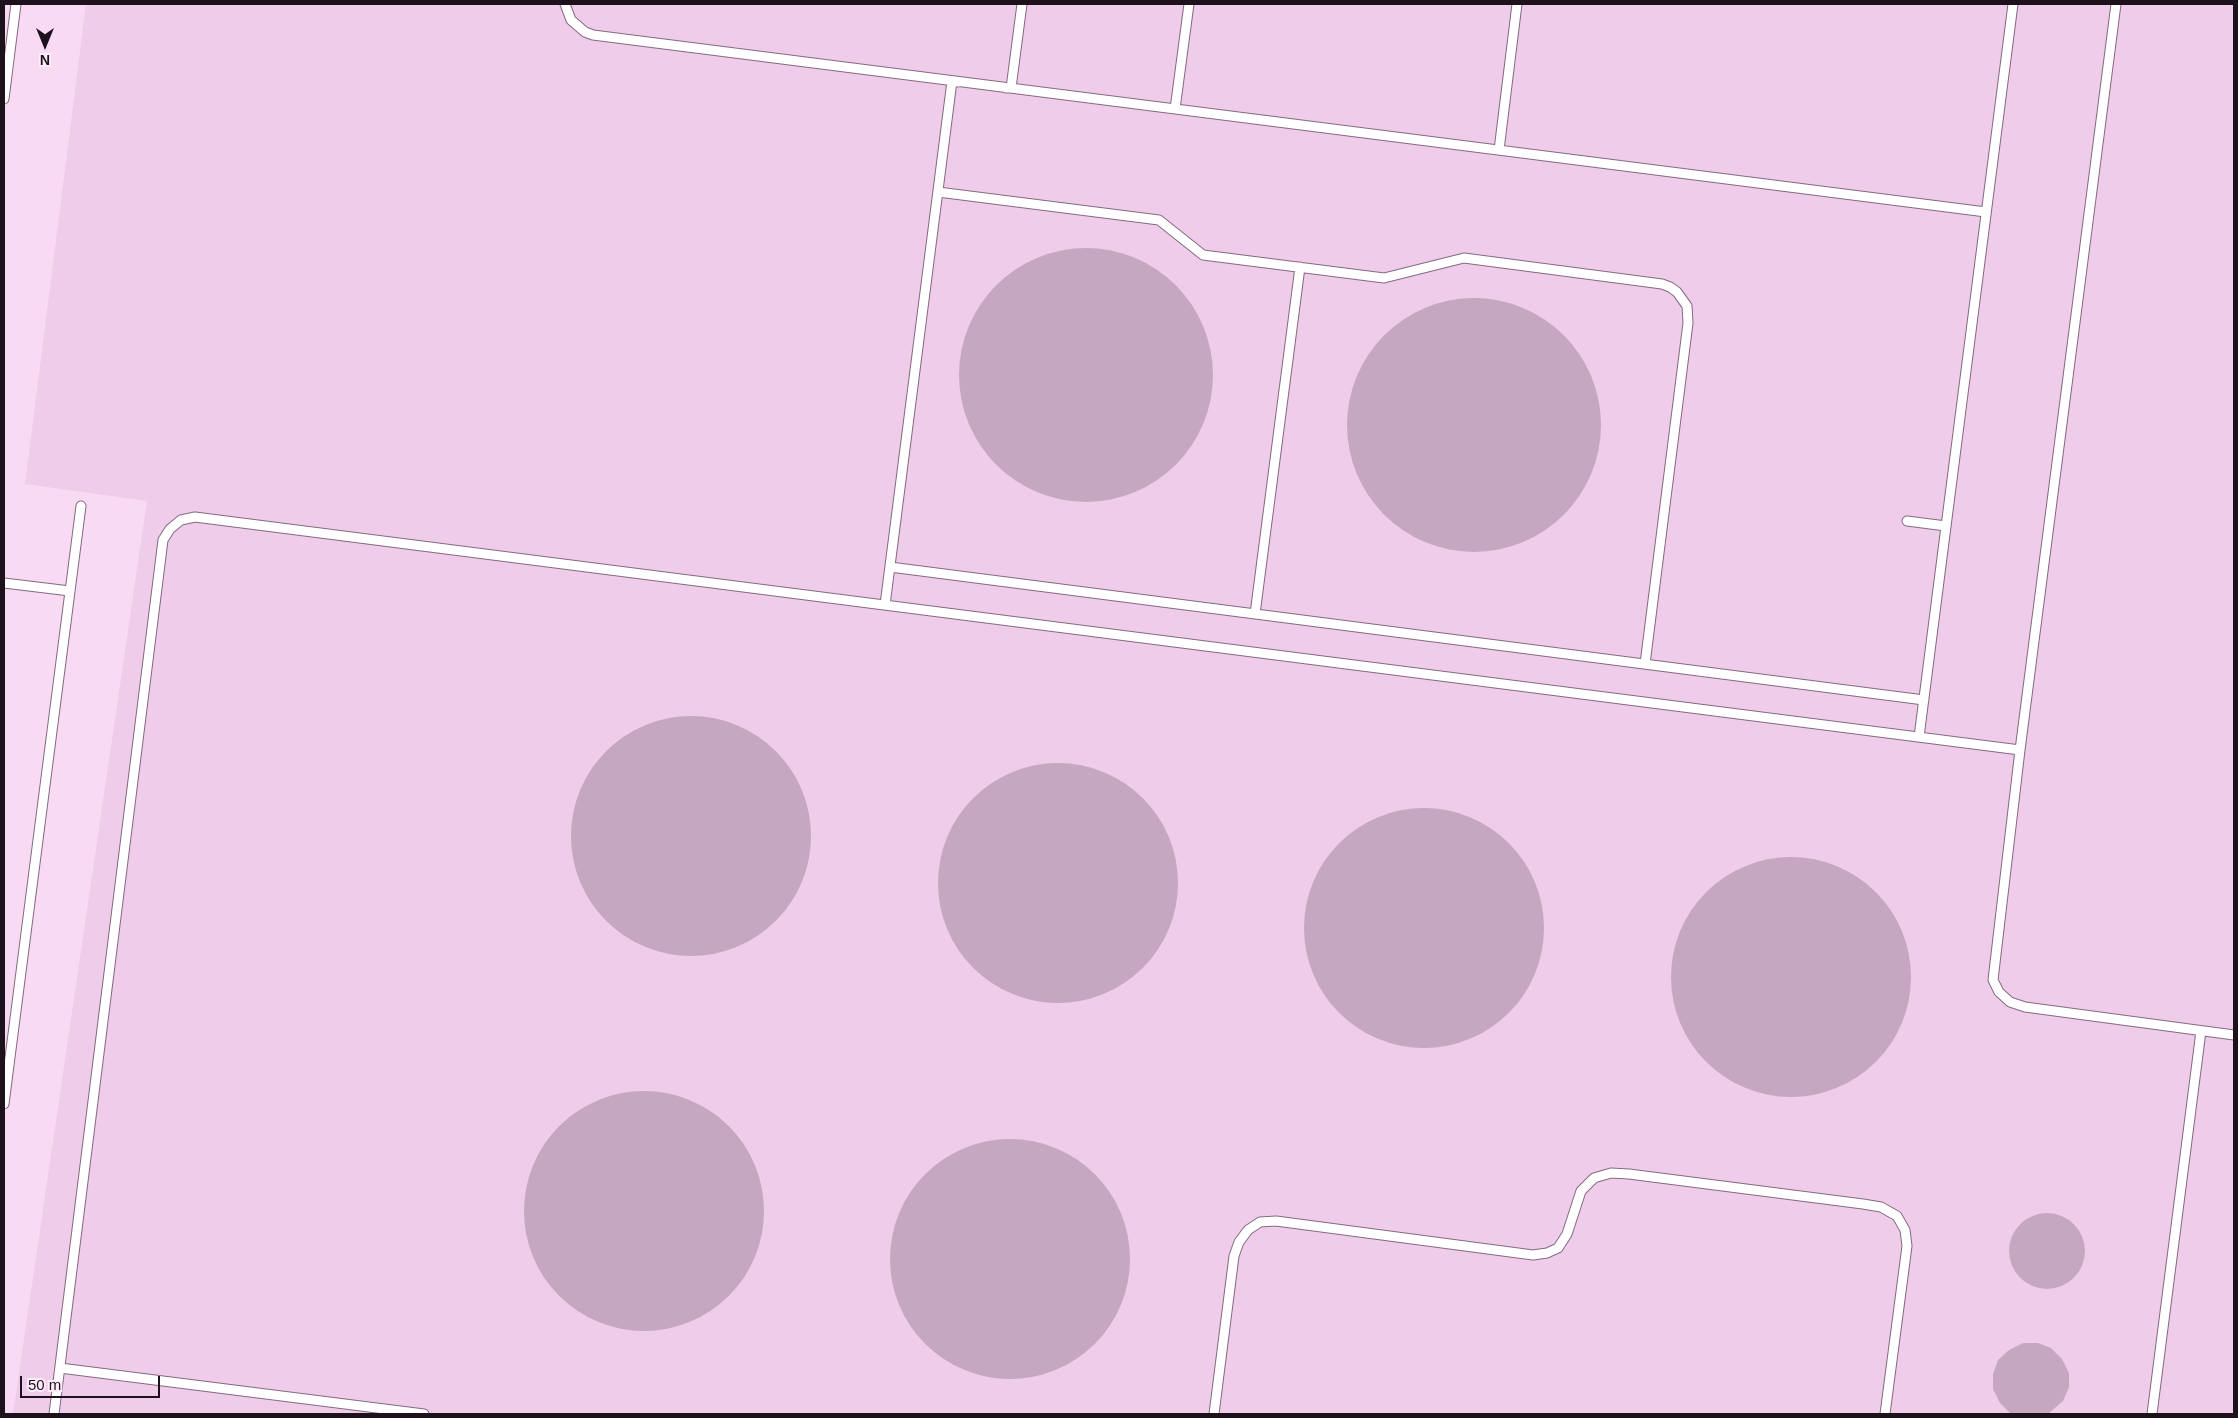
<!DOCTYPE html>
<style>
body{margin:0}
#map{position:relative;width:2238px;height:1418px;overflow:hidden;background:#f8daf3;font-family:Arial,sans-serif}
canvas{display:block}
.frame{position:absolute;inset:0;border:5px solid #1d121b;pointer-events:none}
.north{position:absolute;left:20px;top:20px;width:50px;height:50px;-webkit-text-stroke:4px #feecfb;paint-order:stroke;rotate:180deg;font-size:14px;font-weight:700;line-height:20px;text-align:center;color:#1d121b}
.north::after{content:'';display:block;margin:auto;width:18px;height:22px;background:#1d121b;clip-path:polygon(50% 0,100% 100%,50% 72%,0 100%)}
.scale{position:absolute;left:20px;top:1376px;width:140px;height:22px;box-sizing:border-box;border:2px solid #1d121b;border-top:0;padding-left:6px;font-size:15px;line-height:18px;white-space:nowrap;color:#1d121b;-webkit-text-stroke:4px #feecfb;paint-order:stroke}
</style>
<div id="map">
<canvas width="2238" height="1418"></canvas>
<div class="frame"></div>
<div class="north">N</div>
<div class="scale">50 m</div>
</div>
<script>
const g = document.querySelector('canvas').getContext('2d');
g.lineJoin = 'round';
function fill(path, color) {
  g.fillStyle = color;
  g.fill(path, 'evenodd');
}
function poly(rows) {
  const path = new Path2D();
  for (const r of rows) {
    if (r.length === 3) {
      path.moveTo(r[0] + r[2], r[1]);
      path.arc(r[0], r[1], r[2], 0, 2 * Math.PI);
      continue;
    }
    path.moveTo(r[0], r[1]);
    for (let i = 2; i < r.length; i += 2) path.lineTo(r[i], r[i + 1]);
  }
  return path;
}
function stroke(path, color, width, dash) {
  g.strokeStyle = color;
  g.lineWidth = width;
  g.lineCap = dash ? 'butt' : 'round';
  g.setLineDash(dash || []);
  g.stroke(path);
}
const built = poly([
 [86,4,2234,4,2234,1414,13,1414,147,501,25,484]
]);
const building = poly([
 [1086,375,127],
 [1474,425,127],
 [691,836,120],
 [1058,883,120],
 [1424,928,120],
 [1791,977,120],
 [644,1211,120],
 [1010,1259,120],
 [2047,1251,38],
 [2023,1343,2038,1343,2051,1348,2062,1359,2069,1373,2069,1387,2063,1401,2048,1414,2010,1413,2000,1403,1993,1389,1993,1374,1998,1360,2009,1350]
]);
const lane = poly([
 [565,4,571,20,585,32,593,35,1986,212],
 [2116,4,2020,750,1993,980,1999,992,2010,1002,2025,1007,2234,1035],
 [1006,88,1011,88,1022,4],
 [4,99,16,4],
 [1175,109,1189,4],
 [1499,150,1517,4],
 [938,192,1159,220,1203,255,1384,278,1464,258,1662,284,1670,287,1677,292,1687,306,1688,323,1645,664],
 [1907,521,1946,526],
 [890,567,1924,700],
 [4,583,70,591],
 [885,605,952,81,958,82],
 [1255,614,1300,267],
 [1919,737,2013,4],
 [4,1104,81,506],
 [60,1368,424,1414],
 [54,1414,163,540,170,529,181,520,195,517,2020,750],
 [1214,1414,1234,1256,1239,1242,1248,1230,1260,1222,1276,1221,1533,1255,1547,1253,1558,1248,1567,1234,1581,1191,1594,1178,1611,1173,1629,1174,1863,1204,1881,1207,1897,1216,1905,1230,1907,1246,1885,1414],
 [2152,1414,2201,1031]
]);
fill(built, '#f0cceb');
fill(building, '#c5a8c0');
stroke(lane, '#846a80', 11);
stroke(lane, '#fff', 9);
</script>
